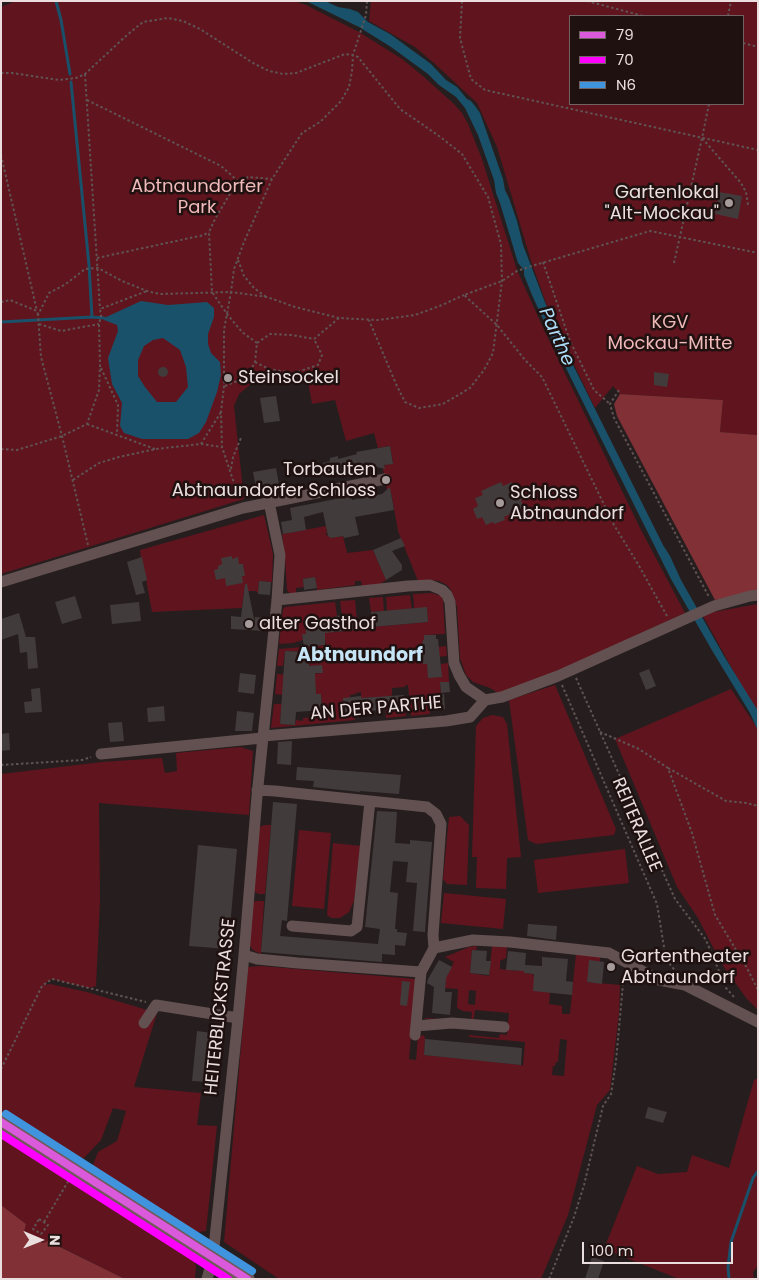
<!DOCTYPE html>
<style>
body{margin:0}
#map{position:relative;width:759px;height:1280px;overflow:hidden;background:#261e1e;font-family:Poppins,sans-serif}
canvas{display:block}
.frame{position:absolute;inset:0;border:2px solid #eadfde;pointer-events:none}
.legend{position:absolute;left:569px;top:15px;width:175px;height:90px;box-sizing:border-box;background:#201111;border:1px solid #716363;margin:0;padding:6px 9px;list-style:none;font-size:15px;color:#eadfde}
.legend li{display:flex;align-items:center;gap:10px;height:25px}
.legend b{width:25px;border:1px solid #716363}
.north{position:absolute;left:15px;top:1215px;width:50px;height:50px;-webkit-text-stroke:4px #201111;paint-order:stroke;rotate:91deg;font-size:14px;font-weight:700;line-height:20px;text-align:center;color:#eadfde}
.north::after{content:'';display:block;margin:auto;width:18px;height:22px;background:#eadfde;clip-path:polygon(50% 0,100% 100%,50% 72%,0 100%)}
.scale{position:absolute;left:582px;top:1242px;width:151px;height:22px;box-sizing:border-box;border:2px solid #eadfde;border-top:0;padding-left:6px;font-size:15px;line-height:18px;white-space:nowrap;color:#eadfde;-webkit-text-stroke:4px #201111;paint-order:stroke}
</style>
<div id="map">
<canvas width="759" height="1280"></canvas>
<div class="frame"></div>
<ul class="legend">
<li><b style="height:6px;background:#db5adb"></b>79</li>
<li><b style="height:6px;background:#f0f"></b>70</li>
<li><b style="height:6px;background:#4094de"></b>N6</li>
</ul>
<div class="north">N</div>
<div class="scale">100 m</div>
</div>
<script>
const g = document.querySelector('canvas').getContext('2d');
g.lineJoin = 'round';
function fill(path, color) {
  g.fillStyle = color;
  g.fill(path, 'evenodd');
}
function poly(rows) {
  const path = new Path2D();
  for (const r of rows) {
    if (r.length === 3) {
      path.moveTo(r[0] + r[2], r[1]);
      path.arc(r[0], r[1], r[2], 0, 2 * Math.PI);
      continue;
    }
    path.moveTo(r[0], r[1]);
    for (let i = 2; i < r.length; i += 2) path.lineTo(r[i], r[i + 1]);
  }
  return path;
}
function stroke(path, color, width, dash) {
  g.strokeStyle = color;
  g.lineWidth = width;
  g.lineCap = dash ? 'butt' : 'round';
  g.setLineDash(dash || []);
  g.stroke(path);
}
function write(font, color, halo, rows, align = 'center') {
  g.font = font + ' Poppins,sans-serif';
  g.lineWidth = 5;
  g.setLineDash([]);
  g.textBaseline = 'middle';
  g.strokeStyle = halo;
  g.fillStyle = color;
  for (const [text, x, y, turn = 0] of rows) {
    g.save();
    g.translate(x, y);
    g.rotate((+turn || 0) * Math.PI / 180);
    g.textAlign = isNaN(turn) ? turn : align;
    if (halo) g.strokeText(text, 0, 0);
    g.fillText(text, 0, 0);
    g.restore();
  }
}
const green = poly([
 [16,1,294,1,306,5,359,32,402,59,424,77,454,104,462,113,468,124,482,159,517,270,545,332,640,528,685,613,581,661,500,694,490,688,473,682,466,675,460,658,457,607,451,590,447,585,439,581,432,580,418,581,398,531,391,492,387,490,383,469,385,465,393,463,390,446,378,448,374,433,346,441,335,400,312,404,307,376,251,384,239,394,234,406,244,499,1,574,1,7],
 [371,1,758,1,758,435,720,432,723,400,620,394,613,386,595,408,551,317,531,261,497,147,477,103,434,63,415,47,369,21],
 [570,16,743,16,743,104,570,104],
 [264,515,273,554,272,582,259,581,258,593,256,591,249,591,244,592,242,608,152,612,142,558,141,558,140,550],
 [326,526,327,533,325,534,331,538,343,536,347,553,373,550,386,580,380,584,362,586,361,581,355,581,355,585,317,590,315,577,303,579,304,587,296,588,296,593,290,593,287,590,285,557,282,534],
 [432,593,441,596,443,600,445,634,424,635,424,640,422,643,422,647,416,647,416,651,420,650,421,655,439,653,438,647,446,646,447,656,423,658,423,664,427,664,441,677,441,664,448,663,449,682,440,682,441,694,429,695,428,704,430,705,430,714,411,716,408,685,406,685,405,687,392,688,392,695,390,696,391,708,405,708,406,716,386,718,385,697,361,698,361,692,356,693,356,694,350,695,350,698,343,699,343,701,344,717,354,716,355,720,271,728,274,704,307,703,281,710,280,724,295,725,296,720,303,721,303,718,323,716,321,694,316,694,316,687,282,695,275,694,277,674,294,675,322,673,322,665,310,666,309,664,302,664,307,652,285,651,283,666,277,666,279,649,326,645,321,618,305,619,306,634,302,634,303,640,293,643,279,644,283,609,285,607,335,602,337,616,335,616,337,632,350,630,353,620,352,614,342,615,340,601,355,600,358,631,372,630,372,627,428,622,427,608,414,608,413,594],
 [410,595,412,609,387,611,386,597],
 [383,597,384,611,371,612,369,598],
 [758,604,758,716,702,614],
 [555,685,616,829,614,835,536,844,528,840,509,700],
 [731,689,758,729,758,1010,747,999,721,963,698,918,677,887,615,739],
 [492,715,503,717,507,724,521,857,507,858,506,889,476,888,477,857,472,857,476,726,483,718],
 [240,747,253,751,249,815,99,803,100,901,96,986,89,988,52,979,43,985,50,984,87,992,157,1013,134,1087,201,1093,197,1125,217,1126,206,1231,199,1232,187,1230,91,1170,98,1152,117,1141,126,1111,113,1108,101,1140,80,1162,1,1112,1,774,102,762,162,758,165,773,177,771,176,753],
 [460,816,469,825,467,885,447,884,443,879,449,817],
 [265,825,271,825,265,894,259,894,253,891,259,827],
 [299,830,331,833,324,909,292,906],
 [333,843,362,846,354,901,349,912,340,918,331,918,327,915],
 [625,849,629,883,538,893,534,860],
 [444,893,506,899,503,929,441,923],
 [258,901,264,901,261,954,253,950,248,943,252,902],
 [477,946,476,950,472,950,470,973,489,976,492,946,507,947,506,958,500,961,500,969,518,971,519,970,524,970,524,973,533,974,534,978,550,993,549,1004,562,1006,562,1014,570,1014,570,1013,576,954,600,957,600,962,587,982,620,985,619,1013,610,1090,597,1105,568,1215,541,1279,279,1279,224,1242,248,967,261,966,416,979,409,1059,416,1060,418,1037,424,1035,425,1039,424,1055,466,1059,468,1043,479,1044,477,1060,521,1065,523,1066,525,1042,469,1037,469,1035,499,1038,500,1034,507,1035,509,1013,475,1010,473,1023,425,1019,425,1018,471,1021,472,1012,463,1011,457,1008,458,989,445,988,446,982,444,981,454,962,445,957,469,947],
 [469,990,476,991,475,1005,468,1004],
 [560,1039,567,1040,564,1076,552,1075,553,1066,555,1066,556,1062,558,1062],
 [758,1078,758,1266,753,1272,754,1279,679,1279,604,1249,637,1166,658,1174,687,1172,692,1155,729,1168,754,1080],
 [1,1131,182,1246,191,1253,196,1266,195,1279,125,1279,49,1241,44,1243,24,1231,26,1224,1,1205]
]);
const forest = poly([
 [620,394,723,400,720,432,758,435,758,591,715,600,617,416,614,404],
 [1,1205,26,1224,24,1232,43,1243,48,1241,125,1279,1,1279]
]);
const water = poly([
 [306,1,325,1,338,7,350,9,358,12,368,22,390,34,431,64,446,80,457,87,467,99,471,101,475,106,480,113,487,133,503,179,505,190,509,198,517,221,523,245,548,310,568,353,569,359,573,365,663,545,670,556,681,580,724,656,758,711,758,731,750,713,713,652,671,579,557,350,532,295,524,275,524,270,518,263,500,203,496,193,494,180,478,135,465,108,456,97,439,85,428,74,391,47,359,27],
 [141,301,168,305,207,302,214,308,214,317,208,334,208,344,211,353,220,362,221,375,217,392,206,422,199,433,188,439,142,439,124,433,120,426,122,403,112,384,108,358,118,331,117,325,104,320,104,318],
 [163,338,180,350,186,367,188,387,176,402,157,402,145,387,138,376,138,360,144,346,153,340]
]);
const stream = poly([
 [56,1,61,20,70,74],
 [71,82,89,265,92,317],
 [1,322,92,317,104,318],
 [729,1279,728,1267,731,1242,753,1178,758,1171]
]);
const building = poly([
 [719,192,742,196,738,219,715,214],
 [163,372,5],
 [654,372,669,374,667,387,654,385],
 [276,396,280,421,264,423,260,398],
 [390,446,393,464,384,465,385,469,377,467,360,469,327,477,323,463,330,461,330,458,338,456,338,459,357,454,356,452],
 [276,468,279,484,256,488,253,472],
 [501,482,503,486,512,482,517,491,521,489,525,498,521,500,524,508,504,517,505,520,494,524,493,522,486,525,482,517,477,519,473,509,478,506,475,498,483,495,481,491],
 [390,487,394,510,355,517,359,535,344,538,343,536,331,538,328,536,323,512,304,517,306,530,283,534,281,522,292,520,290,508,351,496,352,500,382,494],
 [401,538,405,546,392,551,402,565,402,570,386,580,373,550],
 [232,556,232,559,238,557,239,564,243,564,245,576,242,576,243,583,226,586,225,578,216,580,214,570,218,569,218,566,222,564,221,558],
 [142,557,147,580,142,582,145,593,136,595,127,562],
 [315,577,317,588,304,590,303,579],
 [259,581,271,582,270,595,258,594],
 [245,584,247,584,255,624,255,617,268,618,266,631,231,629,231,616,241,617],
 [75,596,82,618,62,624,55,602],
 [139,602,141,621,112,624,110,605],
 [427,607,428,622,372,627,371,612],
 [19,613,26,637,35,637,38,668,28,669,27,652,20,653,18,634,1,640,1,619],
 [352,614,354,630,325,633,325,645,304,647,302,634,306,634,305,619,335,617,335,616],
 [424,635,436,635,436,639,438,639,442,677,428,678,427,664,423,664,422,642,423,642,423,640,424,640],
 [285,651,307,652,308,664,309,664,309,666,322,665,323,673,315,673,316,694,321,694,322,710,296,712,295,725,280,724],
 [649,669,656,686,646,690,639,673],
 [240,673,256,675,254,694,238,692],
 [440,682,449,682,450,692,441,693],
 [40,688,42,712,25,713,24,702,32,701,31,689],
 [444,694,445,709,430,710,430,705,428,704,429,695],
 [404,695,405,708,367,711,367,715,344,717,343,698,361,696,361,698],
 [164,706,165,721,148,722,147,708],
 [237,711,254,713,252,731,235,731],
 [122,722,124,741,110,742,108,723],
 [9,733,10,750,1,751,1,734],
 [292,741,291,765,277,764,278,742],
 [297,767,401,775,399,794,360,791,360,792,313,787,314,781,296,780],
 [273,802,297,804,287,921,282,920,280,936,378,944,380,929,365,927,377,811,397,812,395,843,410,844,410,840,432,842,425,932,413,931,417,883,406,882,408,862,393,861,390,892,398,893,395,929,397,929,397,932,407,933,405,946,395,945,395,955,382,954,382,962,261,952],
 [198,845,237,849,228,949,189,946],
 [528,924,557,926,556,940,527,936],
 [472,950,487,951,486,961,491,961,489,975,470,973],
 [508,951,526,953,525,965,542,966,542,957,568,959,566,981,573,982,572,995,533,991,534,974,524,973,524,971,506,970],
 [439,960,452,967,446,978,445,992,452,992,450,1015,432,1013,434,987,427,983,428,979],
 [589,960,604,962,602,984,587,982],
 [402,981,410,982,407,1006,400,1005],
 [197,1031,212,1033,208,1082,192,1081],
 [425,1039,522,1048,521,1065,424,1055],
 [648,1107,667,1112,663,1123,645,1118],
 [592,1257,604,1261,598,1279,585,1279]
]);
const path = poly([
 [462,1,460,38,471,79,485,90,758,150],
 [587,1,643,16],
 [728,16,731,1],
 [743,43,758,47],
 [1,73,12,73,59,80,76,78,85,74,127,35,143,22,168,18,183,21,200,29,253,63,269,71,283,74,296,73,345,54,353,55,358,57,400,109,439,136,462,154,488,197,501,244,502,281,493,353,484,370,470,388,443,404,419,408,405,402,396,384,369,320],
 [85,74,100,309],
 [87,100,221,166,240,183],
 [709,104,702,138,741,183,746,192,748,205],
 [1,155,37,311],
 [97,258,204,235,209,232],
 [238,260,244,276,254,288,266,297],
 [543,262,570,341,594,390,610,404],
 [674,263,702,138],
 [1,302,10,300,37,311,38,315],
 [339,318,295,307,267,297,231,292,234,269,244,242,272,179,302,133,320,122,341,101,349,87,352,71,353,55,366,15,367,1],
 [39,324,61,331,99,324],
 [314,339,339,318,378,320,415,315,442,305,464,295],
 [257,343,242,332,227,314,212,292,209,232,215,219,234,187,248,177,272,179],
 [255,362,269,369,294,373,318,365,322,355,314,339],
 [101,368,118,405,117,434],
 [225,386,247,377,255,362,257,343,270,334,292,335,314,339],
 [619,390,610,404,614,418,709,597],
 [87,424,155,449],
 [201,444,222,447],
 [1,449,17,450,62,436,87,424,99,390,100,365,99,324,101,316,100,309,147,291],
 [231,469,233,457,241,438],
 [73,480,99,463,119,457,156,449,201,444,221,412],
 [88,545,62,436,41,357,38,315,49,293,66,284,85,269,98,268,122,281,147,291,160,294,231,292,224,330,224,386,221,412,222,447,239,498],
 [667,616,638,564,614,525,542,377,525,360,497,325,464,295,502,281,517,271,535,265,650,231,758,253],
 [576,678,675,899,706,940,726,988,734,997],
 [562,685,657,904,666,959,677,973],
 [600,732,639,749,668,768,692,833,715,915,747,968,758,990],
 [1,765,82,760,91,757],
 [668,768,726,801,746,803,758,806],
 [1,1069,42,986,52,979,146,1002],
 [39,1219,48,1225,41,1234,33,1229,39,1219],
 [44,1222,69,1180],
 [549,1279,574,1217,584,1185,603,1106,611,1094,616,1061,624,973]
]);
const minor = poly([
 [1,582,243,508,385,479],
 [277,600,408,586,430,585,442,590,447,595,450,602,454,663,459,675,466,687,485,700],
 [485,700,502,697,558,676,714,606,750,596,758,595],
 [263,736,446,721,470,717,485,700],
 [101,754,262,738],
 [257,790,275,791,427,807,436,814,441,824,433,935,434,948],
 [292,926,351,931,357,927,370,801],
 [244,955,257,959,298,963,421,972,434,948,473,940,510,942,609,953,659,980,685,985,758,1022],
 [144,1023,156,1005,238,1018],
 [416,1026,452,1023,504,1027],
 [415,1035,421,972],
 [207,1279,213,1257,238,1018,244,955,257,796,277,600,280,555,269,502]
]);
const major = poly([
 [1,1122,247,1279]
]);
const bus1 = poly([
 [1,1122,247,1279]
]);
const bus2 = poly([
 [1,1134,228,1279]
]);
const bus3 = poly([
 [6,1114,252,1271]
]);
const markers = [
 [729,203,5,"#a59b9b"],
 [228,378,5,"#a59b9b"],
 [386,480,5,"#a59b9b"],
 [500,503,5,"#a59b9b"],
 [249,624,5,"#a59b9b"],
 [611,967,5,"#a59b9b"]
];
const parkNames = [
 ["Abtnaundorfer",197,187],
 ["Park",197,208],
 ["KGV",670,323],
 ["Mockau-Mitte",670,344]
];
const poiNames = [
 ["Gartenlokal",719,193,"right"],
 ["\"Alt-Mockau\"",719,214,"right"],
 ["Steinsockel",238,378],
 ["Torbauten",376,470,"right"],
 ["Abtnaundorfer Schloss",376,491,"right"],
 ["Schloss",510,493],
 ["Abtnaundorf",510,514],
 ["alter Gasthof",259,624],
 ["Gartentheater",621,957],
 ["Abtnaundorf",621,978]
];
const streetNames = [
 ["AN DER PARTHE",376,709,-5],
 ["REITERALLEE",636,825,67],
 ["HEITERBLICKSTRASSE",221,1007,-84]
];
const waterNames = [
 ["Parthe",556,337,66]
];
const neighbourhoodNames = [
 ["Abtnaundorf",360,656]
];
fill(green, '#60141e');
fill(forest, '#813036');
fill(water, '#1a516a');
stroke(stream, '#1a516a', 3);
fill(building, '#423b3b');
stroke(path, '#605353', 2, [2.5, 2.5]);
stroke(minor, '#635151', 11);
stroke(major, '#71595a', 15);
stroke(bus1, '#db5adb', 8);
stroke(bus2, '#f0f', 8);
stroke(bus3, '#4094de', 8);
for (const [x, y, r, color] of markers) {
  const dot = new Path2D();
  dot.arc(x, y, r, 0, 2 * Math.PI);
  g.fillStyle = color;
  g.fill(dot);
  stroke(dot, '#201111', 2);
}
write('18px', '#efbab9', '#201111', parkNames);
write('18px', '#eadfde', '#201111', poiNames, 'left');
write('18px', '#eadfde', '#201111', streetNames);
write('italic 19px', '#aedff9', '#201111', waterNames);
write('bold 19px', '#c5e4f5', '#201111', neighbourhoodNames);
</script>
